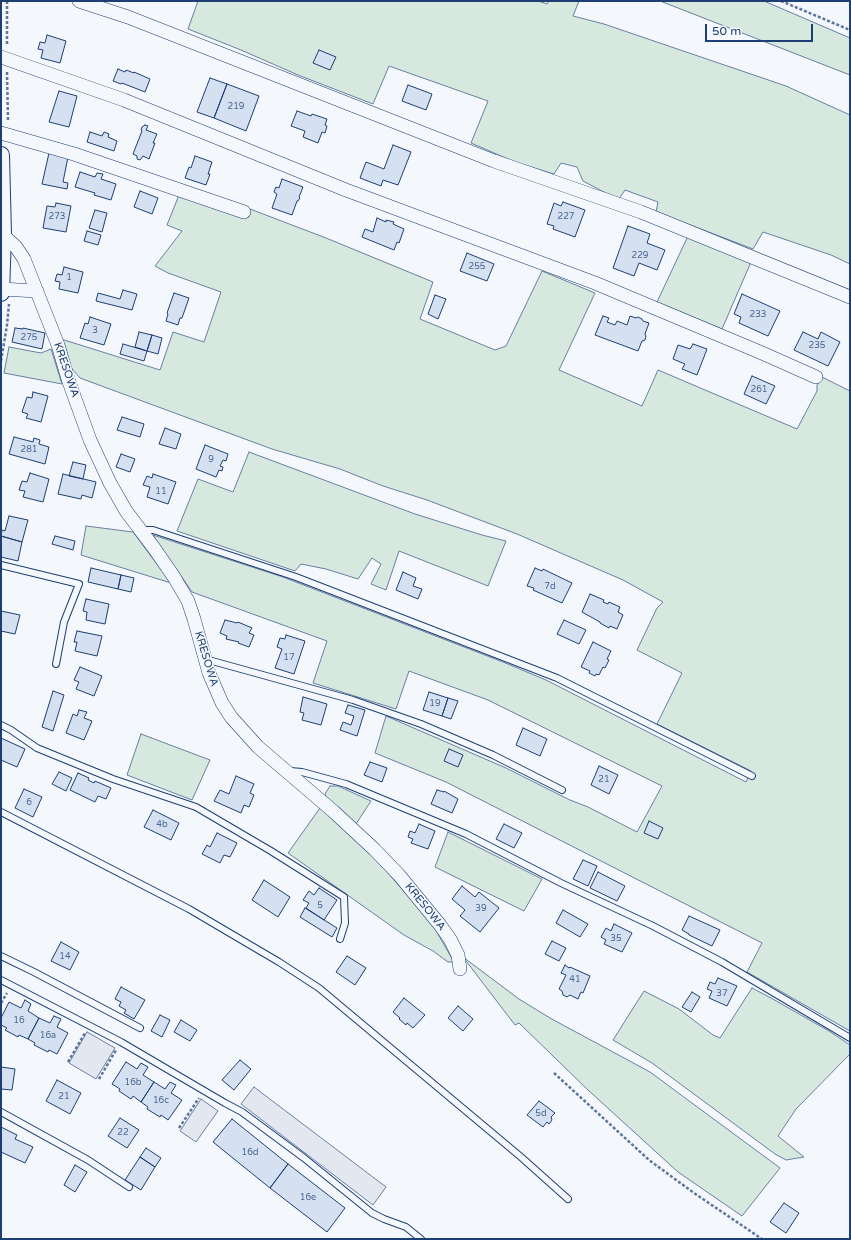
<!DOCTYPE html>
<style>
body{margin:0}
#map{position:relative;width:851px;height:1240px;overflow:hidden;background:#f4f7fb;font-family:"Varela Round",sans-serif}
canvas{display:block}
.frame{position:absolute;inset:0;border:2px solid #1d3f73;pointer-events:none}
.scale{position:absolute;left:705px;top:24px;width:108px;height:18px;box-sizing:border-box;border:2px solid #1d3f73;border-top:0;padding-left:5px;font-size:12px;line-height:14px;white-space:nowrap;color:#1d3f73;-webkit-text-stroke:3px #f4f7fb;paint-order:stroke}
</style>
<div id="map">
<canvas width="851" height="1240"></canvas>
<div class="frame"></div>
<div class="scale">50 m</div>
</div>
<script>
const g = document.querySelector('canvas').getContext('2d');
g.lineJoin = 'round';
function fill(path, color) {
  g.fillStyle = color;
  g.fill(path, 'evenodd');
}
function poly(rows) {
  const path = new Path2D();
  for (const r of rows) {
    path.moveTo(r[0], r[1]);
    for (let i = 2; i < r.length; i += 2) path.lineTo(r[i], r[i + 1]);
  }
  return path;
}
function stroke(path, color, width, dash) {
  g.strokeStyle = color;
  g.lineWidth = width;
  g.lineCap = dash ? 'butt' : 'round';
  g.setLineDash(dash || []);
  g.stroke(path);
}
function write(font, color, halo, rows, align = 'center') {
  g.font = font + ' "Varela Round",sans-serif';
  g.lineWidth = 3;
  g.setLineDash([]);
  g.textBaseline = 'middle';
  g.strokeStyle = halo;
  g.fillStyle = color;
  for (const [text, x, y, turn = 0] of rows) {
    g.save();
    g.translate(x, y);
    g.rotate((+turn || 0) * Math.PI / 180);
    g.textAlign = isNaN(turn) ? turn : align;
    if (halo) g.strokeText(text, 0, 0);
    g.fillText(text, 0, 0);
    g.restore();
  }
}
const green = poly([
 [198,1,538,1,547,4,549,1,579,1,573,16,604,24,786,86,850,115,850,264,831,255,763,232,753,249,656,212,658,202,625,190,619,199,602,191,583,181,577,167,561,163,554,174,515,162,471,143,488,101,389,66,373,104,298,75,241,50,188,29,198,1],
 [660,1,764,1,850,38,850,75,660,1],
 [179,195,244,218,250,209,326,238,433,282,420,319,495,350,506,346,542,271,595,293,559,370,642,406,658,370,797,429,817,391,817,385,822,377,850,391,850,1031,747,972,762,943,446,782,375,753,386,716,506,768,570,800,588,807,637,832,662,786,488,700,409,671,396,709,313,683,327,641,192,592,153,535,283,577,503,662,546,680,746,782,751,771,657,724,682,673,637,650,657,608,663,602,623,580,517,534,427,500,383,486,340,469,272,449,80,378,72,369,61,339,160,370,173,332,204,342,221,292,168,273,155,266,182,231,167,225,179,195],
 [688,236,751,262,722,329,657,302,688,236],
 [9,347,41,353,51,349,62,384,4,373,9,347],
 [249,452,415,514,482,535,506,541,488,586,399,551,386,590,371,584,381,564,372,558,358,579,326,569,301,564,295,571,177,531,198,479,233,492,249,452],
 [86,526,133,532,171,583,81,555,86,526],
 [141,734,210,760,192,800,127,775,141,734],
 [330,786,338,786,371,801,356,824,327,800,325,794,330,786],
 [320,808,358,839,431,922,454,962,448,962,433,951,404,935,288,853,320,808],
 [448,832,542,879,524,911,435,867,448,832],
 [463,957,519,999,550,1018,650,1072,780,1168,742,1216,678,1172,588,1090,519,1023,515,1025,463,957],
 [752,988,771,998,829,1031,850,1045,850,1054,796,1109,778,1136,804,1157,786,1160,775,1154,652,1063,613,1040,644,991,679,1009,713,1035,720,1038,752,988]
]);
const parking = poly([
 [87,1032,115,1048,96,1079,69,1063,87,1032],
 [254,1087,386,1187,373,1205,241,1104,254,1087],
 [201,1099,218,1111,196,1142,180,1131,201,1099]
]);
const building = poly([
 [47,35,66,41,60,63,41,58,43,50,38,49,40,42,45,43,47,35],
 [319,50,336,57,330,70,313,63,319,50],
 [118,69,125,72,126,70,134,73,134,72,150,79,145,92,122,83,121,84,113,81,118,69],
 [210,78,227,84,214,118,197,112,210,78],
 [227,84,259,96,246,131,214,118,227,84],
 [408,85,432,94,426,110,402,101,408,85],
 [59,91,77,96,69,127,49,122,59,91],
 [297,111,311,116,312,114,327,119,325,125,327,126,325,133,322,132,318,143,303,137,305,131,291,126,297,111],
 [145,125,148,126,146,130,157,134,153,143,155,143,149,159,143,156,140,160,137,159,137,156,133,154,142,131,141,130,142,127,145,125],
 [90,132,102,136,104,132,109,134,108,137,117,141,114,151,87,142,90,132],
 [393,145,411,152,398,185,383,180,381,186,360,178,366,162,384,169,393,145],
 [49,153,68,157,63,182,68,183,67,189,42,184,49,153],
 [195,156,212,162,208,174,210,174,206,185,185,178,189,167,191,168,195,156],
 [80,172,95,177,97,173,103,174,101,179,116,184,111,200,94,195,95,193,75,187,80,172],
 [282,179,303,187,299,197,300,198,298,201,297,201,292,215,272,208,277,194,274,192,276,187,279,188,282,179],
 [140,191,158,198,152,214,134,207,140,191],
 [563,202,585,210,575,237,553,229,554,226,547,224,554,203,561,206,563,202],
 [56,203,71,206,66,232,43,228,47,206,55,207,56,203],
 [95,210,107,213,102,232,89,228,95,210],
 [377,218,386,222,386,220,394,222,393,224,404,229,399,243,397,242,394,250,362,237,365,229,373,232,377,218],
 [628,226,650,234,647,243,665,250,657,270,639,263,634,276,613,268,628,226],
 [87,231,101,235,98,245,84,241,87,231],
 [467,253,494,264,487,281,460,271,467,253],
 [64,267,83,272,78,293,59,289,60,282,55,281,57,274,62,275,64,267],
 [123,290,137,294,132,310,96,301,98,293,120,299,123,290],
 [174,293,189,298,182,318,180,318,178,325,166,321,168,314,167,313,174,293],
 [742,294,780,311,768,336,739,323,741,317,734,314,742,294],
 [435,295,446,299,438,319,428,314,435,295],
 [603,316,609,318,607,322,615,325,617,321,627,325,630,316,636,318,638,317,642,319,643,321,649,323,645,334,646,336,645,340,642,341,638,351,595,335,603,316],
 [90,317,111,324,104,345,80,338,85,323,88,324,90,317],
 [15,328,23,329,23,328,45,333,42,349,12,342,15,328],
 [139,332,152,335,147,351,135,347,139,332],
 [803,332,818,339,821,332,840,342,828,366,794,350,803,332],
 [152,335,162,338,158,354,147,351,152,335],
 [123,344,147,351,144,361,120,354,123,344],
 [693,344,707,349,697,375,682,369,685,364,673,359,678,345,690,349,693,344],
 [752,376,775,386,766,404,744,394,752,376],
 [33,392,48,396,41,422,26,418,28,414,22,412,27,397,32,398,33,392],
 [122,417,144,424,140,437,117,430,122,417],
 [165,428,181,434,176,449,159,444,165,428],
 [14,437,33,442,34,438,40,440,39,444,49,447,45,464,9,454,14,437],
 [205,445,228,454,226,461,223,460,220,466,223,467,222,471,219,470,216,477,196,469,205,445],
 [121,454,135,459,130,472,116,467,121,454],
 [73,462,86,465,83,479,69,476,73,462],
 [30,473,49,479,43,502,23,497,25,491,19,490,22,481,27,482,30,473],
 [63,474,96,482,92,498,82,495,81,499,58,494,63,474],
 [153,474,176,482,168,504,147,497,150,487,143,485,147,476,152,478,153,474],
 [9,516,28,520,22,542,1,536,2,530,5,531,9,516],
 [1,536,22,542,18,561,1,557,1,536],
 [55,536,75,541,73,550,52,544,55,536],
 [91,568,121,575,118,589,88,582,91,568],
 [535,568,542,571,543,569,572,583,562,603,533,590,534,588,527,586,535,568],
 [403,572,416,578,413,586,422,589,418,599,396,590,403,572],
 [121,575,134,578,131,592,118,589,121,575],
 [590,594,604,600,603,602,608,604,609,602,620,607,618,612,623,615,617,629,610,626,609,628,600,623,600,622,582,612,590,594],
 [86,599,109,604,105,624,86,620,87,612,83,611,86,599],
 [1,611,20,615,15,634,1,631,1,611],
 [225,620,237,623,238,622,252,628,249,633,254,635,249,647,238,643,239,642,226,639,227,636,220,633,225,620],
 [564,620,586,630,579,644,557,634,564,620],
 [77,631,102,636,97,656,75,651,77,642,74,642,77,631],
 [286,635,305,641,294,674,275,668,282,649,277,647,280,638,285,639,286,635],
 [593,642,611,651,607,659,609,660,605,668,603,667,599,675,596,674,595,676,589,673,590,671,581,667,593,642],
 [80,667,102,676,94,696,76,689,79,682,74,680,80,667],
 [53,691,64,695,53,731,42,727,53,691],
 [429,692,448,698,442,716,423,710,429,692],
 [303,697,327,704,321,725,302,720,304,713,300,712,303,697],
 [448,698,458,701,451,719,442,716,448,698],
 [348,705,365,710,357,736,340,730,343,722,351,725,354,716,345,713,348,705],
 [79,710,87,712,84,718,92,721,84,740,66,733,73,714,77,716,79,710],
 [523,728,547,739,540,756,516,745,523,728],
 [1,738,25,749,17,767,1,760,1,738],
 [449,749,463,755,458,767,444,761,449,749],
 [370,762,387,768,382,782,364,775,370,762],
 [599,766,618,775,609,794,591,785,599,766],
 [59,772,72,778,66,791,52,784,59,772],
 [78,773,89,778,88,780,94,783,95,781,111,788,106,799,98,796,95,802,70,790,78,773],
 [236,776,254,784,250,793,254,795,249,807,244,805,241,813,214,801,220,790,229,794,236,776],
 [24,789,42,797,33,817,15,808,24,789],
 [437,790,444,792,444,791,458,799,452,813,431,804,437,790],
 [153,810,179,823,171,840,144,827,153,810],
 [649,821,663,828,658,839,644,833,649,821],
 [419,824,435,831,428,849,411,843,413,839,408,837,410,831,415,833,419,824],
 [504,824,522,833,514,848,496,839,504,824],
 [217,833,237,843,230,857,224,855,220,863,202,854,207,845,210,847,217,833],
 [583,860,597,866,588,886,573,879,583,860],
 [598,872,625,886,617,901,590,888,598,872],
 [264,880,290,897,278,917,252,900,264,880],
 [462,886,475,897,479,892,499,908,480,932,460,916,465,910,452,899,462,886],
 [319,888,337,900,324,920,306,908,309,903,303,900,309,891,314,895,319,888],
 [305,908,337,928,332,937,300,917,305,908],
 [563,910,588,924,580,937,556,923,563,910],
 [689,916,720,930,712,946,689,935,689,934,682,930,689,916],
 [614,924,632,933,622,952,604,944,606,940,601,937,606,928,611,931,614,924],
 [552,941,566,948,559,961,545,954,552,941],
 [61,942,79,952,70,970,51,961,61,942],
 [347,956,366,968,355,985,336,972,347,956],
 [565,965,569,968,570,967,590,976,583,993,581,992,578,999,570,995,567,997,563,995,562,991,559,989,566,975,561,973,565,965],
 [718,978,737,986,727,1006,709,998,712,991,707,989,710,982,715,984,718,978],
 [121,987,145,1000,134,1019,124,1013,126,1010,119,1006,121,1002,115,999,121,987],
 [692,992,700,997,691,1012,682,1007,692,992],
 [404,998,425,1015,413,1028,407,1023,406,1025,399,1019,400,1018,393,1012,404,998],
 [25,1000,31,1004,28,1011,39,1018,28,1039,19,1035,18,1037,5,1030,7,1028,1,1025,1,1018,9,1002,21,1008,25,1000],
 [458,1006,473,1019,463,1031,448,1018,458,1006],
 [160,1015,170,1020,162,1037,151,1031,160,1015],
 [54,1016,61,1019,57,1027,68,1033,57,1054,49,1050,48,1052,34,1045,35,1043,28,1039,39,1018,50,1023,54,1016],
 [181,1020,197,1030,190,1041,174,1032,181,1020],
 [240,1060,251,1069,234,1090,222,1080,240,1060],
 [126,1062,137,1069,141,1063,148,1067,143,1075,154,1082,141,1102,133,1096,131,1099,119,1091,120,1089,112,1084,126,1062],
 [1,1067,15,1069,12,1090,1,1089,1,1067],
 [57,1080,81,1093,70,1114,46,1101,57,1080],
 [154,1082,165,1089,170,1082,176,1085,171,1093,182,1100,168,1120,161,1115,160,1117,147,1109,148,1107,141,1102,154,1082],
 [539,1101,555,1113,551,1117,552,1120,549,1124,547,1122,543,1127,527,1115,539,1101],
 [120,1118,139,1130,127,1148,108,1136,120,1118],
 [232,1119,288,1164,270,1188,213,1142,232,1119],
 [1,1127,17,1135,15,1139,33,1147,25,1163,1,1152,1,1127],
 [146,1148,161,1158,155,1167,140,1157,146,1148],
 [140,1157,155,1167,141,1190,125,1180,140,1157],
 [288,1164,345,1208,327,1232,270,1188,288,1164],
 [75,1165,87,1172,75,1192,64,1185,75,1165],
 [784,1203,799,1213,786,1233,770,1222,784,1203]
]);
const path = poly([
 [7,1,7,45],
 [781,1,850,30],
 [7,72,8,121],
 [1,361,7,325,9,304],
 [1,1003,7,993],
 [68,1062,85,1033],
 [554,1073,649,1160,694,1193,762,1239],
 [99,1079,116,1050],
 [179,1128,199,1098]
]);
const service = poly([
 [141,530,153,530,296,577,557,678,752,776],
 [1,565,79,584,64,622,56,664],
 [205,659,353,700,421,724,493,755,562,790],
 [1,725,11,730,37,748,113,779,196,807,271,851,344,897,345,923,340,939],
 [290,771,302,772,346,784,466,834,561,883,653,926,722,962,850,1038],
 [1,812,189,909,279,962,319,988,521,1157,568,1199],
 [1,956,34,972,140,1028],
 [1,980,121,1042,225,1103,242,1112,304,1158,372,1213,384,1219,406,1227,421,1239],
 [1,1112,88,1160,129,1187]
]);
const minor = poly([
 [79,1,128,17,494,161,641,212,850,297],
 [1,57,124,100,346,190,595,283,762,353,816,377],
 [1,133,74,154,244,212],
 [3,235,16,247,24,259,58,345,68,379,90,440,110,483,126,511,154,548,174,577,188,601,194,619,209,673,222,703,231,717,258,747,333,811,375,850,399,875,440,925,450,939,458,955,460,969],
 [1,289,37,291]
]);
const tertiary = poly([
 [1,155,3,235,1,293]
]);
const numberNames = [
 ["219",236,107],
 ["273",57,217],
 ["227",566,217],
 ["229",640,256],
 ["255",477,267],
 ["1",69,278],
 ["233",758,315],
 ["3",95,331],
 ["275",29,338],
 ["235",817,346],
 ["261",759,390],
 ["281",29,450],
 ["9",211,460],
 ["11",161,492],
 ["7d",550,587],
 ["17",289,658],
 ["19",435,704],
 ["21",604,780],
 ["6",29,803],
 ["4b",162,825],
 ["5",320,906],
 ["39",481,909],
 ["35",616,939],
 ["14",65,957],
 ["41",575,980],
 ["37",722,994],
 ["16",19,1021],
 ["16a",48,1036],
 ["16b",133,1083],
 ["21",64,1097],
 ["16c",161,1101],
 ["5d",541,1114],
 ["22",123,1133],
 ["16d",250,1153],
 ["16e",308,1198]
];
const streetNames = [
 ["KRESOWA",66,370,71],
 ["KRESOWA",206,659,73],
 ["KRESOWA",425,907,51]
];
fill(green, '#d7e8df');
stroke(green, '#687fa3', 1);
fill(parking, '#e3e8f0');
stroke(parking, '#687fa3', 1);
fill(building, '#d5e0f0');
stroke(building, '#1d3f73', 1);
stroke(service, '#1d3f73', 8);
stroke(minor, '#1d3f73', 14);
stroke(tertiary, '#1d3f73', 18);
stroke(path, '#5e769c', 2.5, [3, 2]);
stroke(service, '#f4f7fb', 6);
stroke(minor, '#f4f7fb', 13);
stroke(tertiary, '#f4f7fb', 16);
write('9px', '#4b6792', null, numberNames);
write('11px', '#1d3f73', '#f4f7fb', streetNames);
</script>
